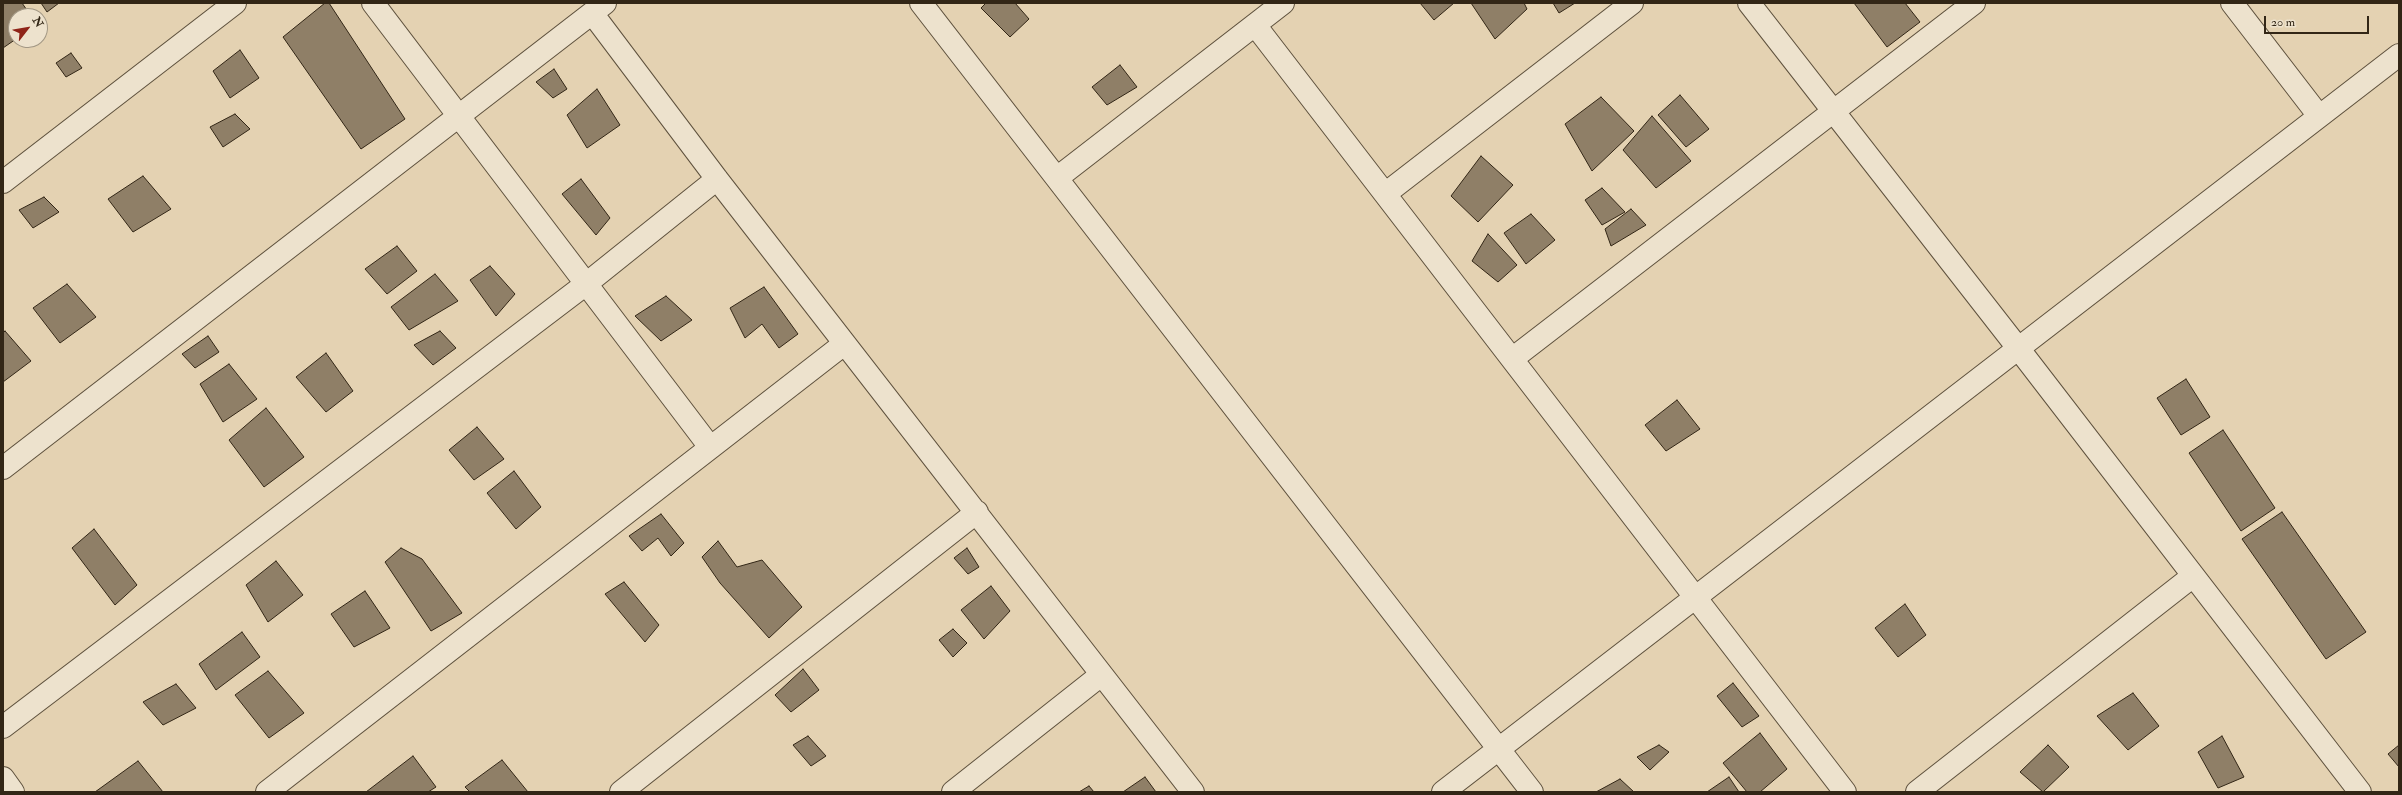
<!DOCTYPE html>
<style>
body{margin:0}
#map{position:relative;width:2402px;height:795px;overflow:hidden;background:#e4d2b2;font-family:"IM FELL Double Pica",serif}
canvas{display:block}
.frame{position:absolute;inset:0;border:4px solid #322616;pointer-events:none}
.north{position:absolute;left:8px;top:8px;width:40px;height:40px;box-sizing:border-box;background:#ede2cd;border:1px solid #a29784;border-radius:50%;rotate:59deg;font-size:11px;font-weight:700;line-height:16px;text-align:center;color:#322616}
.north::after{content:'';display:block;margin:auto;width:14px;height:18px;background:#8f2418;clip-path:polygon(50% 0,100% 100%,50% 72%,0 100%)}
.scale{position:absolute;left:2264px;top:16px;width:105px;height:18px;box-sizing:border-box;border:2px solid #322616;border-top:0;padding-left:5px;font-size:12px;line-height:14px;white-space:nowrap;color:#322616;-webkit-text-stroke:3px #ede2cd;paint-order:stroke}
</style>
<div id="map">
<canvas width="2402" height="795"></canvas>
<div class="frame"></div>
<div class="north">N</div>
<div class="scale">20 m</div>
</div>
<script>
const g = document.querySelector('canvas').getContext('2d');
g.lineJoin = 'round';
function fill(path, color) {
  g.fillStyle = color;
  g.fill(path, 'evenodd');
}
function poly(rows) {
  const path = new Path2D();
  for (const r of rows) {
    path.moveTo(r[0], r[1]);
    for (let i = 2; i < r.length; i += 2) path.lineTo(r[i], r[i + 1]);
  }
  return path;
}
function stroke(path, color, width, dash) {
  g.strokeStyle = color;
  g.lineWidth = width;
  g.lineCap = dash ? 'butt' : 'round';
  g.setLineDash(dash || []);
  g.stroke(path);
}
const building = poly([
 [3,3,22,3,31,16,16,16,16,39,3,48,3,3],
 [41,3,59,3,47,12,41,3],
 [325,3,329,3,405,119,361,149,283,37,325,3],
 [986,3,1015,3,1029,19,1010,37,981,8,986,3],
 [1420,3,1454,3,1434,20,1420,3],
 [1471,3,1524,3,1527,9,1495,39,1471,3],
 [1553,3,1575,3,1559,13,1553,3],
 [1854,3,1905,3,1920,22,1887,47,1854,3],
 [240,50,259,78,230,98,213,71,240,50],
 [71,53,82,68,66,77,56,63,71,53],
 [1120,65,1137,87,1107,105,1092,87,1120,65],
 [554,69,567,89,553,98,536,82,554,69],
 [597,89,620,125,587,148,567,115,597,89],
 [1680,95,1709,129,1686,147,1658,115,1680,95],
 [1601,97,1634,131,1592,171,1565,124,1601,97],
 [235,114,250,129,223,147,210,127,235,114],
 [1652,116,1691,161,1656,188,1623,150,1652,116],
 [1481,156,1513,185,1478,222,1451,196,1481,156],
 [143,176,171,209,133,232,108,199,143,176],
 [581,179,610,218,596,235,562,194,581,179],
 [1602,188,1625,212,1602,225,1585,200,1602,188],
 [44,197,59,212,33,228,19,210,44,197],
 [1631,209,1646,225,1611,246,1605,229,1631,209],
 [1531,214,1555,240,1526,264,1504,233,1531,214],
 [1488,234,1517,265,1498,282,1472,261,1488,234],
 [397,246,417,271,387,294,365,269,397,246],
 [490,266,515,294,496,316,470,280,490,266],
 [435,274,458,301,409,330,391,307,435,274],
 [67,284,96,317,60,343,33,308,67,284],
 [764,287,798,334,779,348,762,324,745,338,730,308,764,287],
 [666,296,692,320,661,341,635,316,666,296],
 [5,331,31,361,3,382,3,333,5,331],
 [440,331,456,348,433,365,414,345,440,331],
 [208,336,219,352,195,368,182,354,208,336],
 [326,353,353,391,326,412,296,377,326,353],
 [229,364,257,399,223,422,200,384,229,364],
 [2186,379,2210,417,2181,435,2157,398,2186,379],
 [1677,400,1700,429,1666,451,1645,425,1677,400],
 [266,408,304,457,264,487,229,440,266,408],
 [477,427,504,459,474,480,449,450,477,427],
 [2223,430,2275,508,2241,531,2189,453,2223,430],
 [514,471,541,507,516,529,487,493,514,471],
 [2282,512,2366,632,2326,659,2242,539,2282,512],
 [661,514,684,543,671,556,658,538,642,551,629,536,661,514],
 [94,529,137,585,115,605,72,548,94,529],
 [718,541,737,567,762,560,802,607,769,638,720,583,702,557,718,541],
 [401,548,422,559,462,613,431,631,385,562,401,548],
 [967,548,979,567,968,574,954,558,967,548],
 [276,561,303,595,268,622,246,585,276,561],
 [624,582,659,625,645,642,605,594,624,582],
 [991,586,1010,611,984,639,961,610,991,586],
 [365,591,390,628,354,647,331,614,365,591],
 [1905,604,1926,635,1898,657,1875,628,1905,604],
 [953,629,967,643,953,657,939,640,953,629],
 [242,632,260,657,216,690,199,664,242,632],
 [803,669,819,690,791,712,775,695,803,669],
 [268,671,304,713,269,738,235,695,268,671],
 [1733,683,1759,716,1742,727,1717,696,1733,683],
 [176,684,196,708,163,725,143,702,176,684],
 [2133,693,2159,726,2128,750,2097,716,2133,693],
 [1760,733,1787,769,1760,792,1747,792,1723,763,1760,733],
 [808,736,826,756,811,766,793,745,808,736],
 [2222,736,2244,777,2218,788,2198,752,2222,736],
 [1659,745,1669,752,1650,770,1637,757,1659,745],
 [2048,745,2069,767,2043,792,2020,772,2048,745],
 [2399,745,2399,767,2388,754,2399,745],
 [413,756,436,787,428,792,366,792,413,756],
 [502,760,528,792,470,792,465,787,502,760],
 [138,761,163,792,95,792,138,761],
 [1145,777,1156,792,1123,792,1145,777],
 [1729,777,1739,792,1707,792,1729,777],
 [1620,779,1634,792,1596,792,1620,779],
 [1089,786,1094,792,1079,792,1089,786]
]);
const minor = poly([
 [373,3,710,447],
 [921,3,1532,792],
 [1749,3,2018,348,2360,792],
 [2232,3,2319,116],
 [592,13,717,179,1193,792],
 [1255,25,1845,792],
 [1057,178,1283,3],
 [3,182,235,3],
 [1385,194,1632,3],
 [1512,359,1974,3],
 [3,468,605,3],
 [3,727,586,284,717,179],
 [3,778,13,792],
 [267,792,844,344],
 [621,792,977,512],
 [953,792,1101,675],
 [1443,792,2399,55],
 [1917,792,2193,576]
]);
fill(building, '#8f7f67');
stroke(building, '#322616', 1);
stroke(minor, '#5e513d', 24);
stroke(minor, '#ede2cd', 22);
</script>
